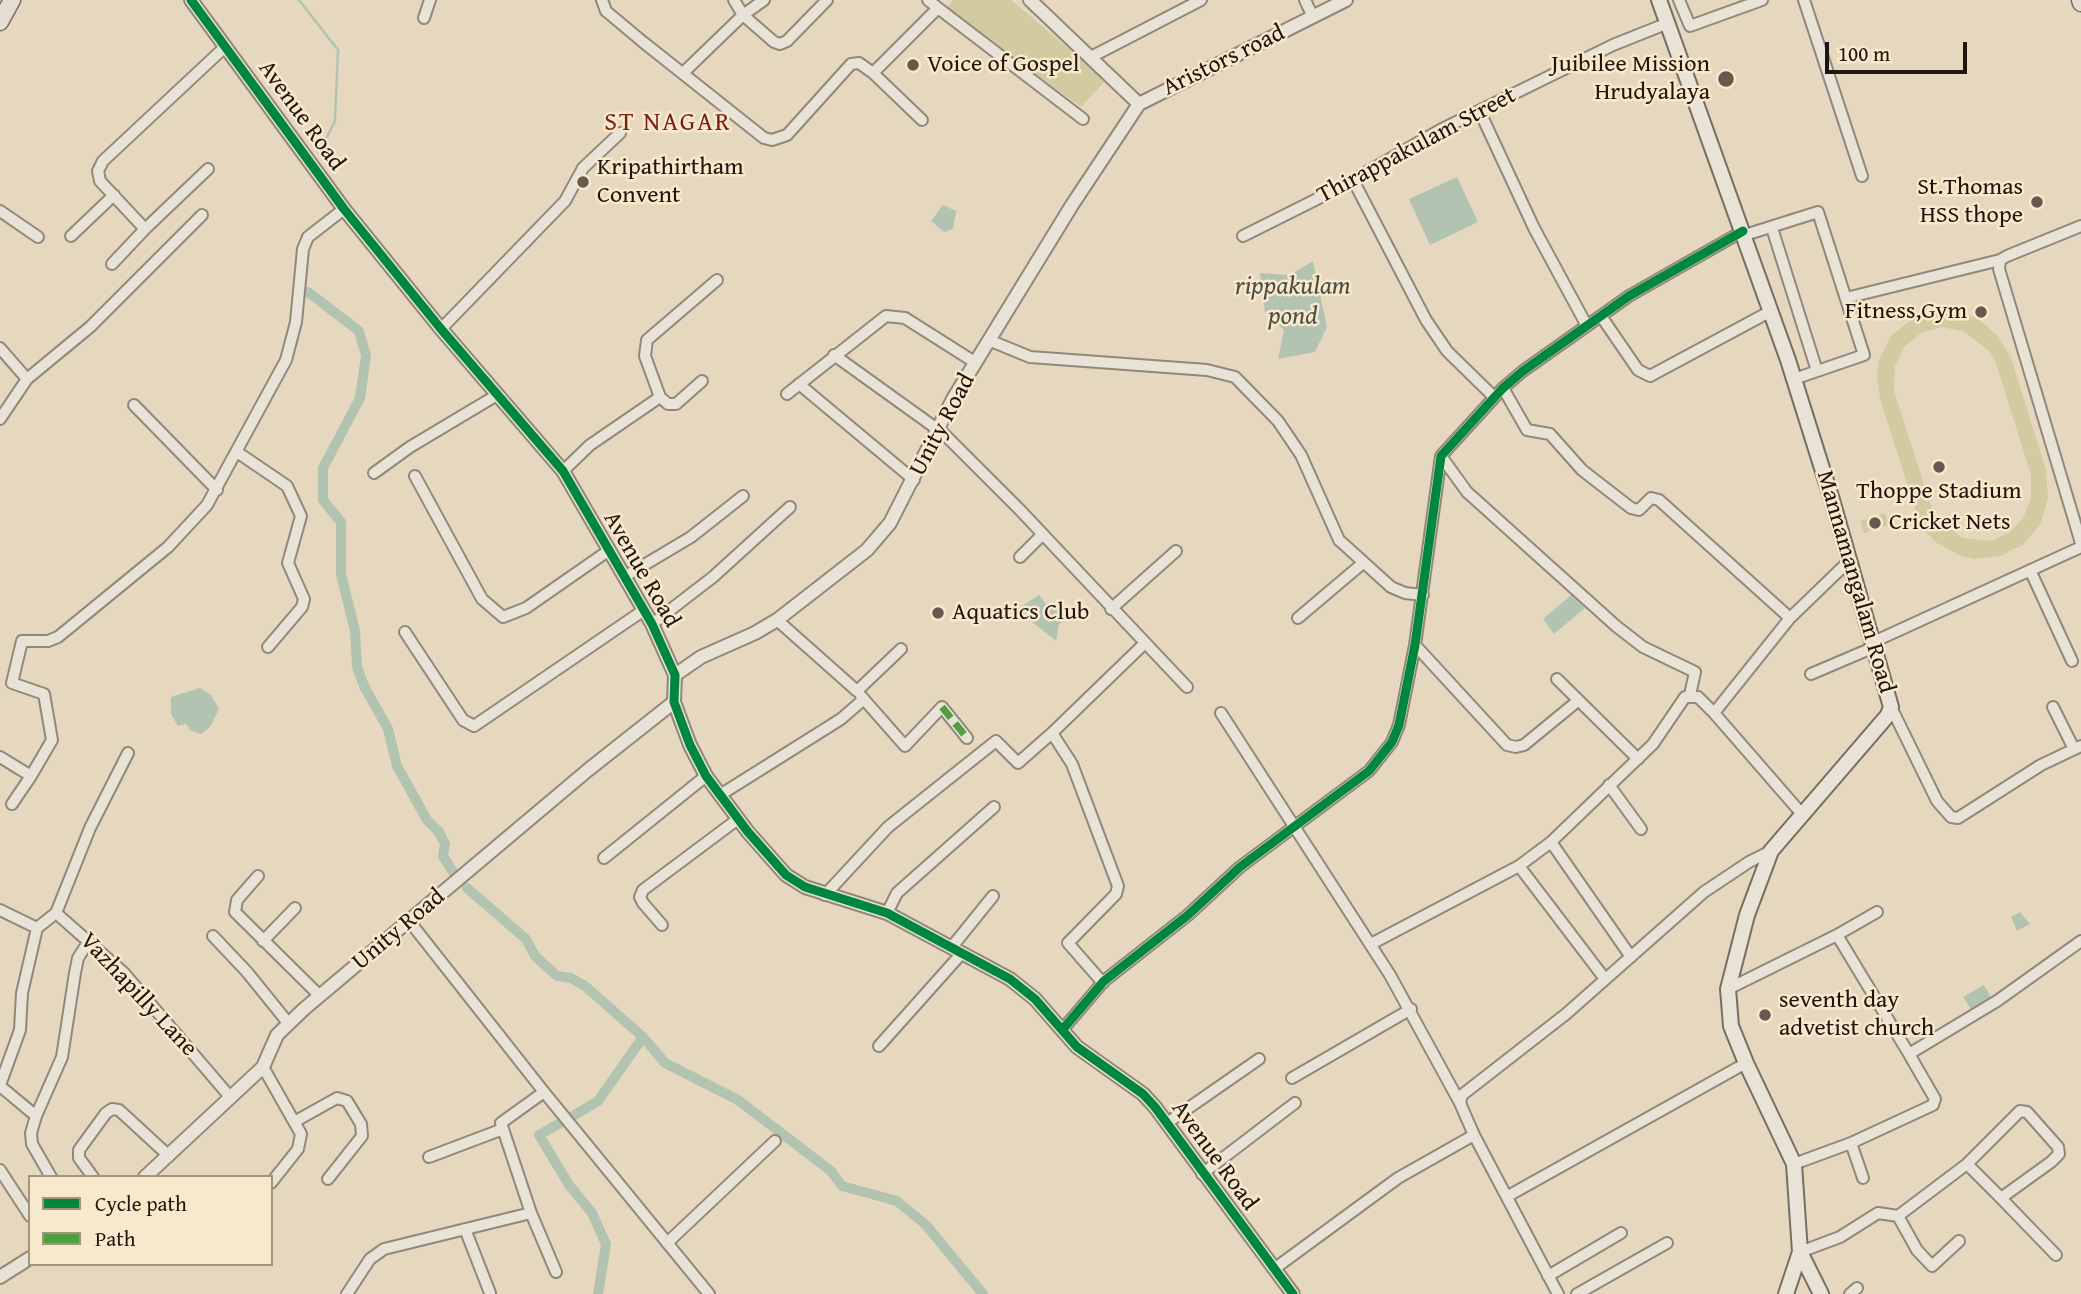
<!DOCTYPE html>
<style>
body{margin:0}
#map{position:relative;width:2081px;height:1294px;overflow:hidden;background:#e6d8bf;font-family:"Gentium Book Plus",serif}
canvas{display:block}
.legend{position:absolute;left:28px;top:1175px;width:245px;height:91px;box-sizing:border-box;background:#f8e9cc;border:2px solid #a29480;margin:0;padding:9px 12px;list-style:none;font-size:21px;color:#22150f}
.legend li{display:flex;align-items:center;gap:14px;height:35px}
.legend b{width:35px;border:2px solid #a29480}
.scale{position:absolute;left:1825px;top:42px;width:142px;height:32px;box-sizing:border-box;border:4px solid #22150f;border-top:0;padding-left:9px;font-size:21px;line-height:24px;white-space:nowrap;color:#22150f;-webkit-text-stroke:5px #f8e9cc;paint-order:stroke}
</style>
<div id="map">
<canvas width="2081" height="1294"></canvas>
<ul class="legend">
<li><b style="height:9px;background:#00873e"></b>Cycle path</li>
<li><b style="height:9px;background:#50a03f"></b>Path</li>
</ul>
<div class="scale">100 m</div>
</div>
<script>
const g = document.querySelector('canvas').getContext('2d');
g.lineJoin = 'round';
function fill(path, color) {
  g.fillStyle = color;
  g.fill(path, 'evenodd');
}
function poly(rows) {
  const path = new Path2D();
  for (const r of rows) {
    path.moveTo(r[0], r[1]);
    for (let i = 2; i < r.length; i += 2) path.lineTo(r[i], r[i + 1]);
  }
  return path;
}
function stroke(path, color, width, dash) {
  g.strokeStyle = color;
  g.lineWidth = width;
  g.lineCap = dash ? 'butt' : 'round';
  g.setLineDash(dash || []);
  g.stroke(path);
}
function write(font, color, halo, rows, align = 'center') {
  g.font = font + ' "Gentium Book Plus",serif';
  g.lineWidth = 5;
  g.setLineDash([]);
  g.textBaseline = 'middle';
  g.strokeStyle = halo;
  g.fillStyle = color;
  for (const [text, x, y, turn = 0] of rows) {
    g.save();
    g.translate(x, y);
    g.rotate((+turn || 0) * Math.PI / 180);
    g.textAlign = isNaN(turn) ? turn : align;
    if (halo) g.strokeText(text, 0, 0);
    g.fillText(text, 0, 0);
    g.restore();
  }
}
const green = poly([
 [953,0,1011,0,1106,80,1081,107,946,9],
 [1937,310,1951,310,1977,318,1998,336,2011,358,2046,470,2048,498,2041,523,2024,544,2000,556,1974,559,1961,556,1937,543,1927,533,1916,511,1880,399,1877,374,1879,360,1891,336,1912,319],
 [1941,327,1963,331,1989,351,1996,363,2031,475,2031,499,2023,518,2010,532,1992,541,1963,538,1938,519,1931,506,1894,391,1895,366,1904,347,1921,333],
 [1885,513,1889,525,1864,533,1860,521]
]);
const water = poly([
 [1457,177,1478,222,1430,245,1409,199],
 [943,205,956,211,953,229,944,232,931,221],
 [1313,261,1327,327,1315,352,1278,359,1284,330,1265,312,1260,273,1290,275],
 [1039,595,1046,604,1060,605,1068,618,1059,624,1056,641,1026,617,1022,606],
 [1571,595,1585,608,1554,634,1543,619],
 [200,688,211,695,219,709,210,727,201,734,191,731,186,724,178,726,171,714,171,697],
 [2020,912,2030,924,2017,931,2011,917],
 [1984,985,1993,1001,1973,1012,1963,997]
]);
const stream = poly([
 [299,0,338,50,335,121,319,153]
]);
const canal = poly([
 [308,292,359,331,366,356,360,398,323,468,323,500,341,522,341,574,355,631,357,667,364,686,388,729,397,766,427,820,439,832,445,844,443,856,455,875],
 [467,888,526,939,535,956,557,976,571,978,585,986,643,1037,665,1063,738,1100,831,1171,842,1186,897,1201,926,1225,983,1294],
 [573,1116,598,1101,643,1037],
 [560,1123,539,1135,569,1185,592,1213,606,1244,598,1294]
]);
const minor = poly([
 [602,0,606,11,643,42,764,138,772,140,787,135,851,64,859,63,873,73],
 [734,0,743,15,764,0],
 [1305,0,1313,17],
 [1679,0,1690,26,1762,0],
 [1804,0,1862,176],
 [938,8,1083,119],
 [424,18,430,0],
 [1091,57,1201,0],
 [684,72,743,15,774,42,780,44,787,41,827,0],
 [1480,112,1534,228,1587,326],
 [922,120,873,73,938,8,928,0],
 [208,169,145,229,100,181,98,171,103,161,226,46],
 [1353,180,1426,320,1447,351,1494,397],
 [0,211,38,237],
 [2081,226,2007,256,2000,260,1999,269,2081,543],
 [1772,228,1817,371],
 [1745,235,1818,212,1864,355,1794,379],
 [71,236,114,195],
 [1243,236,1339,188,1440,130,1613,45,1668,23],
 [112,264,145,229],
 [1846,298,2000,260],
 [1601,316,1638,370,1650,376,1771,311],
 [441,329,565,201,583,168,620,133],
 [991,341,1030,357,1207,370,1235,377,1278,421,1301,455,1339,540,1391,587,1405,593,1423,595],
 [0,348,27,379,90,327,202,215],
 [834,355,944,434,1020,510,1187,687],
 [799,384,914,480],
 [1503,388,1527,430,1550,434,1582,470,1631,508,1639,510,1651,498,1659,500,1790,618],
 [787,394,886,316,905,318,976,363],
 [660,397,645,356,647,340,717,280],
 [134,405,217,490],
 [0,419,27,379],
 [237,452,287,486,301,516,288,563,304,599,302,607,268,647],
 [1441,456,1467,492,1616,626,1643,647,1695,672,1690,695],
 [563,471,590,445,660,397,668,404,676,404,702,381],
 [374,473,410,447,497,395],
 [415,476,482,599,503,617,526,608,608,551],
 [1020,557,1043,534],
 [2030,570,2072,661],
 [624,577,691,537,743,496],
 [1111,609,1176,551],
 [1298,618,1363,563],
 [777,620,857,691,901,649],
 [652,624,713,577,790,507],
 [405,632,463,720,474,726,644,610],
 [1871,643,2081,547],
 [1415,645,1507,745,1516,747,1524,745,1574,704],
 [1811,674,1872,648],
 [1557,679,1638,759],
 [861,696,905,746,942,707,967,738],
 [1891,707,1937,801,1951,817,1958,818,2041,765,2081,746],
 [2053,707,2074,749],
 [1221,713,1390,975,1460,1103],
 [1052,733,1145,643],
 [0,757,31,776,52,740,44,694,12,683,22,641,48,641,58,637,168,547,207,505,286,360,296,322,303,249,308,237,344,209],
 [1609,785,1641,829],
 [720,795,841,719,864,699],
 [12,804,31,776],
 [1801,813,1714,713,1790,618,1849,561],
 [1551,842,1631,957],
 [604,858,706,776],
 [1519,866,1605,979],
 [258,876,237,900,235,912,320,996],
 [825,895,888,827,996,741,1018,763,1052,733,1072,764,1118,886,1116,894,1068,943,1103,983],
 [0,910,37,928,56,913],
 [56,913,124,973,231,1098],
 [56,913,90,828,128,753],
 [887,913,897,893,994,807],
 [410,922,544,1092,709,1294],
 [662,925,643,903,640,897,643,890,738,819],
 [1837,935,1877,912],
 [213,936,247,972,289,1024],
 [263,941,295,908],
 [1371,944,1519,866,1551,842,1653,744,1685,697,1698,697,1714,713],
 [951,948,993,896],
 [1728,989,1837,935,1909,1054,1997,1001,2081,941],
 [1063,1029,1104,981,1188,915,1240,867,1369,771,1392,742,1399,725,1415,645,1441,456,1503,388,1523,371,1629,296,1743,231],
 [879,1046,962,953],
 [263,1067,301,1134,298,1149,271,1183],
 [1292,1078,1411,1009],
 [0,1085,20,1030,22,993,37,928],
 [0,1086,36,1116,62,1057,75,973,78,958,89,941],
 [36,1116,31,1133,32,1144,51,1177],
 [294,1122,337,1098,347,1101,361,1124,362,1136,328,1179],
 [1167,1123,1259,1059],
 [1851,1143,1863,1178],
 [429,1157,503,1129],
 [1794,1164,1851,1143,1933,1105,1935,1099,1909,1054],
 [0,1170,30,1216],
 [1202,1174,1295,1103],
 [93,1177,79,1158,79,1150,106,1113,112,1109,119,1110,169,1156],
 [1997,1194,2056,1255],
 [1508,1196,1746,1063],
 [531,1213,556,1272],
 [1898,1216,1917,1250,1932,1266,1959,1241],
 [465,1229,490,1293],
 [667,1243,775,1141],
 [1800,1252,1840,1237,1878,1213,1898,1216,1967,1164,2020,1111,2027,1112,2058,1147,2059,1154,2051,1162,2001,1198,1967,1164],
 [1274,1269,1398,1178,1474,1135],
 [1548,1276,1621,1233],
 [347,1294,370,1259,384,1249,531,1213,501,1123,544,1092],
 [1558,1294,1474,1135,1460,1103,1462,1095,1566,1014,1704,892,1749,862,1771,851],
 [1577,1294,1667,1243],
 [1850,1294,1857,1288]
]);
const tertiary = poly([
 [191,0,344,209,441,329,563,471,652,624,675,675,674,702,690,745,706,776,748,832,786,875,805,887,887,913,1010,979,1035,999,1077,1047,1143,1094,1155,1107,1293,1294],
 [1030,0,1139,104],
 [675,675,701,657,755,633,777,620,867,550,890,523,953,399,1072,205,1139,104,1346,0],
 [145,1177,263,1067,277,1035,304,1009,588,770,674,702],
 [0,1277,30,1258]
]);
const secondary = poly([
 [1659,0,1788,360,1832,500,1891,707,1888,715,1771,851,1747,915,1728,989,1731,1026,1746,1063,1794,1164,1800,1252,1786,1294],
 [1800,1252,1821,1294]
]);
const primary = poly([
 [2080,0,2081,3],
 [0,22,12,0]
]);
const quiet = poly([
 [942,707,967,738]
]);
const cycleway = poly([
 [191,0,344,209,441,329,563,471,652,624,675,675,674,702,690,745,706,776,748,832,786,875,805,887,887,913,1010,979,1035,999,1077,1047,1143,1094,1155,1107,1293,1294],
 [1063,1029,1104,981,1188,915,1240,867,1369,771,1392,742,1399,725,1415,645,1441,456,1503,388,1523,371,1629,296,1743,231]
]);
const markers = [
 [913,65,7,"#67594d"],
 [1726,79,9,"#67594d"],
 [583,182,7,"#67594d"],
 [2037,202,7,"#67594d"],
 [1981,312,7,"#67594d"],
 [1939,467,7,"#67594d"],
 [1875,523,7,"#67594d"],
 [938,613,7,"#67594d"],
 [1765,1015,7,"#67594d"]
];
const streetNames = [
 ["Aristors road",1224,61,-26],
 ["Avenue Road",301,116,54],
 ["Thirappakulam Street",1417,146,-28],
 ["Unity Road",943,425,-62],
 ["Avenue Road",641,570,60],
 ["Mannamangalam Road",1855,582,74],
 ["Unity Road",399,930,-40],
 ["Vazhapilly Lane",138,995,47],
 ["Avenue Road",1214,1156,54]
];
const poiNames = [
 ["Voice of Gospel",927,65],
 ["Juibilee Mission",1710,65,"right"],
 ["Hrudyalaya",1710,93,"right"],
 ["Kripathirtham",597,168],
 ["Convent",597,196],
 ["St.Thomas",2023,188,"right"],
 ["HSS thope",2023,216,"right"],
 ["Fitness,Gym",1967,312,"right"],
 ["Thoppe Stadium",1939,492,"center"],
 ["Cricket Nets",1889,523],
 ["Aquatics Club",952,613],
 ["seventh day",1779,1001],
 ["advetist church",1779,1029]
];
const neighbourhoodNames = [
 ["ST NAGAR",668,123]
];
const waterNames = [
 ["rippakulam",1293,287],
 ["pond",1293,317]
];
fill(green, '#d2caa0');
fill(water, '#b2c4b1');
stroke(stream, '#b2c4b1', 2.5);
stroke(canal, '#b2c4b1', 10);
stroke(minor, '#92887a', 14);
stroke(tertiary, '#92887a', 16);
stroke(secondary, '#776e62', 18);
stroke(primary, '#776e62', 19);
stroke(minor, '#e9e2d6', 10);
stroke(tertiary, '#e9e2d6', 12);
stroke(secondary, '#e9e2d6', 14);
stroke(primary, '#e5ded0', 16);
stroke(quiet, '#50a03f', 7, [14, 7]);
stroke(cycleway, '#00873e', 9);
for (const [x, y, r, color] of markers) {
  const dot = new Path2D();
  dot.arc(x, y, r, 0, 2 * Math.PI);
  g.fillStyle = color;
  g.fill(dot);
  stroke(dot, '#f8e9cc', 2.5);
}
write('24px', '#22150f', '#f8e9cc', streetNames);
write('24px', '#22150f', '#f8e9cc', poiNames, 'left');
g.letterSpacing = '2px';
write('26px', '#7a1f14', '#f8e9cc', neighbourhoodNames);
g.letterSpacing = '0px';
write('italic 26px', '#4d4f46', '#f8e9cc', waterNames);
</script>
